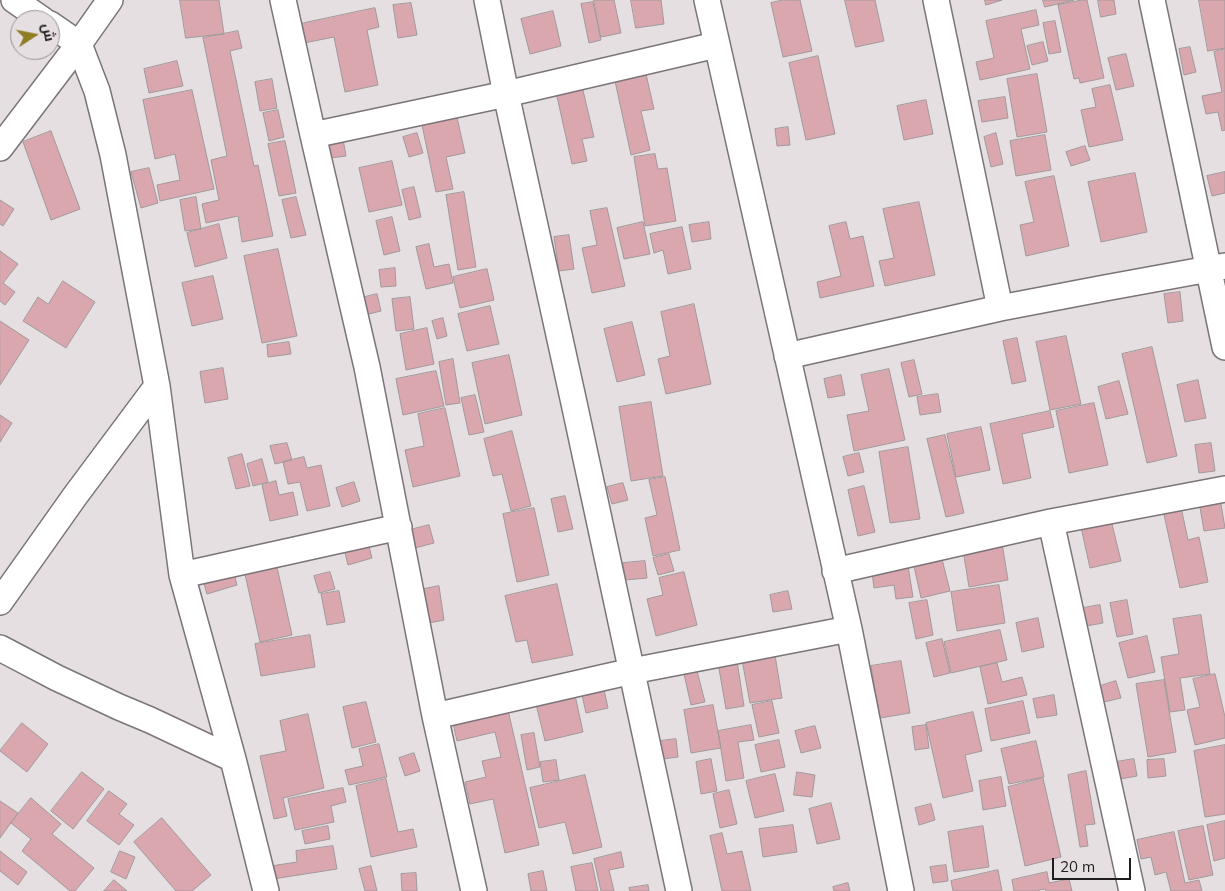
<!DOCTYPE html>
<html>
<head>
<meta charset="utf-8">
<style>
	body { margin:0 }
	#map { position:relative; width:1225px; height:891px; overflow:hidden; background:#e6dfe2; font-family:Mulish,Cairo,sans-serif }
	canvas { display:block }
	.north { position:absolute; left:10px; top:10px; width:50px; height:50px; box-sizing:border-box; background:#e6dfe2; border:1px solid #969194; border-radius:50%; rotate:79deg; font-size:14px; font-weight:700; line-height:20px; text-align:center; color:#1f1d1e }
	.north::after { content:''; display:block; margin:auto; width:18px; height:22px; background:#8e7d23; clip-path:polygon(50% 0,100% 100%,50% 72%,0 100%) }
	.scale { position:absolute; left:1052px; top:858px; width:79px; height:22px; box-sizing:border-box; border:2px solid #1f1d1e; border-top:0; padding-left:6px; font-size:15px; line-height:18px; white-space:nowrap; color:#1f1d1e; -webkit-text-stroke:4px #e6dfe2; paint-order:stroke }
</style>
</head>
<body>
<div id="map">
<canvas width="1225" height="891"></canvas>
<div class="north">ش</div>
<div class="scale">20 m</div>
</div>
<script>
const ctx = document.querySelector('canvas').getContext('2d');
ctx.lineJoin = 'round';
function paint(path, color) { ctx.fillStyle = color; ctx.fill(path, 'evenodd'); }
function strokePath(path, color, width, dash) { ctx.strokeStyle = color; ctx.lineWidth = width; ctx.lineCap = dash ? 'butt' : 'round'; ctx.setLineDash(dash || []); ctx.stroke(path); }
const building = new Path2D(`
	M180 0H219L224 34 186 38Z
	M594 0H614L621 33 601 37Z
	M631 0H661L664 24 636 28Z
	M783 0H800L812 51 783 57 771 3Z
	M845 0H875L884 41 856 47Z
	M985 0H1002L986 5Z
	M1043 0H1074L1045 7Z
	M1082 0H1087L1104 78 1080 83 1079 78 1074 79 1058 5Z
	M1098 0H1114L1116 14 1101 17Z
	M1199 0H1225V48L1208 51Z
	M593 2 601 40 589 43 581 4Z
	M411 3 417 35 398 38 393 5Z
	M375 8 379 27 367 30 378 85 345 92 334 37 304 43 300 24Z
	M1036 10 1039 25 1021 29 1030 69 980 80 976 62 994 58 986 21Z
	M553 11 561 46 530 54 521 19Z
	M1055 21 1061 52 1049 54 1043 23Z
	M238 31 242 48 230 51 254 166 258 165 273 236 242 242 238 216 206 223 202 204 219 200 211 160 227 156 203 38Z
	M1043 42 1048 61 1032 65 1027 46Z
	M1190 47 1196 72 1184 75 1179 49Z
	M1225 49V130L1222 131 1218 112 1206 114 1202 96 1222 92 1214 52Z
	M1126 54 1134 86 1116 90 1108 58Z
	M818 56 835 134 806 140 789 63Z
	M177 61 183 86 149 93 144 69Z
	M646 74 654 109 641 111 650 150 631 155 615 81Z
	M1037 74 1047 132 1017 137 1007 79Z
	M272 79 277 108 260 111 255 82Z
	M1110 85 1123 140 1089 147 1081 110 1096 107 1092 89Z
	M582 86 594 137 582 139 587 161 572 164 556 92Z
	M192 90 214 189 160 201 157 185 180 180 175 154 155 159 143 100Z
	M1005 97 1008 118 982 122 978 101Z
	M926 100 933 134 904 140 897 106Z
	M278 110 284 137 269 141 263 113Z
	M456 113 465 153 446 157 453 189 436 192 421 120Z
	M788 127 790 145 777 146 775 129Z
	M51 131 80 209 51 220 23 142Z
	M417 133 423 153 409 157 403 137Z
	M996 133 1003 164 991 167 984 137Z
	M1045 135 1051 170 1016 176 1010 141Z
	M343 139 346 156 331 158 328 141Z
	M285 141 296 193 279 196 268 144Z
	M1085 146 1090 160 1071 166 1066 152Z
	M655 154 658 169 667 168 676 221 645 226 634 157Z
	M392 161 402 205 369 212 359 168Z
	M149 168 158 203 141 208 131 172Z
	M1225 172V193L1212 196 1207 176Z
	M1135 173 1147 232 1101 242 1088 182Z
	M1054 176 1069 246 1026 256 1020 225 1034 222 1025 182Z
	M414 187 421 217 409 220 402 190Z
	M464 192 476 267 458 270 446 195Z
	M196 197 201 229 185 231 180 200Z
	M296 197 306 235 291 238 282 200Z
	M0 200 14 209 3 226 0 224Z
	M919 202 935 275 885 286 879 261 894 258 883 209Z
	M607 208 625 286 592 293 582 248 597 245 590 211Z
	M392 217 400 251 384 255 376 221Z
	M643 222 650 254 624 259 617 228Z
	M709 222 711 239 692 242 689 225Z
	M846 222 850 239 863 236 874 286 820 298 817 282 841 276 829 226Z
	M219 224 227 258 195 267 187 233Z
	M682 227 691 269 668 274 663 250 654 253 650 234Z
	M569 235 574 269 559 271 554 237Z
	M429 244 434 267 449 264 453 283 426 289 416 247Z
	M278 249 297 336 262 343 244 256Z
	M0 251 18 264 3 283 15 292 5 305 0 301Z
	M395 268 396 286 381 287 379 270Z
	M487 269 494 300 460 308 453 277Z
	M213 276 223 319 192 326 182 283Z
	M63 281 95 302 66 348 23 321 38 297 48 304Z
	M1180 292 1183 321 1168 323 1164 294Z
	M377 294 381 311 365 315 361 298Z
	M410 297 414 329 396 331 392 299Z
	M694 304 711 384 666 394 658 359 670 356 661 312Z
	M490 306 499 344 467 351 458 314Z
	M443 318 447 336 437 339 432 321Z
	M0 321 29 340 0 385Z
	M632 322 645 375 617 382 604 329Z
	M427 328 434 364 406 370 400 334Z
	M1066 336 1081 404 1050 410 1036 342Z
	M1017 338 1026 381 1012 384 1003 341Z
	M289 342 291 354 268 357 267 345Z
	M1152 347 1177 456 1147 463 1122 354Z
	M509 355 522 415 485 424 472 363Z
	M453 359 460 403 446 405 439 362Z
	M914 360 922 394 909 397 901 363Z
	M223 368 228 399 205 403 200 372Z
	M889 369 905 440 854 451 847 415 869 411 861 375Z
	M436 371 444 406 403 415 396 379Z
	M841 375 845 395 828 398 824 379Z
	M1198 380 1206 418 1185 422 1177 385Z
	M1119 381 1128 414 1106 419 1098 387Z
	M938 394 941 412 920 415 917 397Z
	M475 395 484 432 469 435 461 398Z
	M651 402 663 476 631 481 619 407Z
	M1094 403 1108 465 1069 473 1056 411Z
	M445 408 460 476 413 487 405 450 424 446 418 414Z
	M1050 411 1054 427 1022 434 1031 478 1003 484 990 424Z
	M0 415 12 423 0 442Z
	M981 427 990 470 956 477 947 434Z
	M512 431 531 506 511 511 502 474 493 476 484 439Z
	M945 435 964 513 946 517 927 439Z
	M287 443 292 460 275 464 270 446Z
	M1211 443 1215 471 1199 473 1195 445Z
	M908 447 920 519 890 523 879 452Z
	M859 453 864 472 848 476 843 457Z
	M242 454 250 486 236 489 228 458Z
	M304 457 307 468 321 465 330 506 307 511 300 482 288 484 283 462Z
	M262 459 268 482 253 486 247 464Z
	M665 477 680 550 653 556 645 518 657 515 649 480Z
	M276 481 279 495 293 492 298 515 270 521 262 485Z
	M354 482 360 501 342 507 336 488Z
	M623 483 628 500 612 504 607 487Z
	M864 486 875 532 858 536 848 490Z
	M565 496 573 529 558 532 551 499Z
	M1220 498 1225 528 1204 531 1199 502Z
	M1181 507 1188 540 1199 537 1208 582 1180 588 1163 510Z
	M534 508 549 575 517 582 503 514Z
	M1111 520 1121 561 1090 568 1081 527Z
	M429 525 434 543 415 548 410 530Z
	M367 539 372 558 348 565 343 545Z
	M1002 543 1008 580 969 587 963 550Z
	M669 554 674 571 658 575 653 558Z
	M942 559 950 591 921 598 914 566Z
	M645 561 647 578 625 580 623 563Z
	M232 565 237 585 207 594 201 573Z
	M908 566 913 597 896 599 894 585 874 588 872 572Z
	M277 567 292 635 260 642 245 574Z
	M330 572 335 589 319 593 314 576Z
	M684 572 697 625 656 636 647 599 663 595 659 578Z
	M557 584 573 655 532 663 527 640 516 642 505 596Z
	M999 585 1005 623 957 631 951 592Z
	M439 586 444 620 429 623 424 589Z
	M339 591 345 622 327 625 321 594Z
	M788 591 792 609 773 612 770 595Z
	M927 600 933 635 916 639 909 603Z
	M1127 600 1133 634 1117 637 1110 603Z
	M1100 605 1103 623 1086 626 1083 608Z
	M1201 615 1210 674 1180 678 1185 710 1170 712 1161 657 1179 654 1173 619Z
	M1038 618 1044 647 1022 652 1016 623Z
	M1000 630 1007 660 951 673 944 642Z
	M310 635 315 667 261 676 255 644Z
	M1147 636 1155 672 1128 678 1119 643Z
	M942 639 950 673 934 677 926 643Z
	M775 655 782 698 750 703 742 660Z
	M737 661 744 706 726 709 718 663Z
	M901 661 910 713 880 718 871 666Z
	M997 663 1002 682 1022 677 1027 695 988 704 980 667Z
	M697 671 705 702 691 705 684 674Z
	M1215 674 1225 717V738L1195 745 1187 710 1200 707 1193 679Z
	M1164 680 1176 752 1148 757 1136 684Z
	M1116 681 1121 698 1104 702 1100 686Z
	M604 690 608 708 586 713 582 695Z
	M575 695 583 732 545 741 536 704Z
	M1054 695 1057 715 1037 718 1033 699Z
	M772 701 779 733 759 737 752 705Z
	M1023 701 1030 733 991 741 985 709Z
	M366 702 376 742 352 748 343 707Z
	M713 705 721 748 691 753 684 710Z
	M508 710 539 845 505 853 493 799 470 804 465 782 486 777 482 761 501 757 495 732 457 741 453 723Z
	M973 712 982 751 965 755 973 791 943 798 926 723Z
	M308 714 324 788 283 798 287 816 274 819 260 756 286 751 280 721Z
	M22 723 48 744 27 772 0 751Z
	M751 725 754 740 738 742 744 778 726 781 718 731Z
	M926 725 929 748 915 750 912 727Z
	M815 726 821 748 801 753 795 731Z
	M534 733 540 767 527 770 521 735Z
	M676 739 678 757 663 759 660 741Z
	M779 740 785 767 761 772 755 745Z
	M1036 741 1044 777 1009 784 1001 749Z
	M379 744 387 777 349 785 345 770 363 766 359 749Z
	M1225 745V814L1205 817 1194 751Z
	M414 753 420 771 405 776 399 758Z
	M711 759 717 791 701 794 696 762Z
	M1134 759 1137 776 1120 779 1116 762Z
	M1164 759 1166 776 1148 778 1147 760Z
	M556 760 559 780 543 782 540 762Z
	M1086 771 1095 824 1085 825 1088 846 1080 847 1068 775Z
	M82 772 104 789 73 829 51 811Z
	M797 772 815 775 812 797 794 795Z
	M775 774 784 811 755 818 746 781Z
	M585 775 602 847 573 854 565 822 539 828 530 788Z
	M1001 777 1006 806 983 810 979 781Z
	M1043 778 1061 857 1025 866 1008 787Z
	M386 779 398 832 413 829 417 847 371 857 356 786Z
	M343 788 346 802 331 806 334 822 295 830 288 799Z
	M729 790 737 824 720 828 713 794Z
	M109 791 127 804 119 814 134 825 119 845 87 821Z
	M31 798 61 824 52 834 94 868 75 891H70L22 851 31 839 11 823Z
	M0 801 18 813 0 838Z
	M831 803 840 839 817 844 809 809Z
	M931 804 935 820 919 825 915 808Z
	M162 818 211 875 192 891H176L134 842Z
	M1225 821V858L1214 861 1207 825Z
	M793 825 797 852 763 857 759 829Z
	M328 826 330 839 305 844 302 831Z
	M983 826 989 867 954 872 948 832Z
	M1203 826 1213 875 1189 880 1178 831Z
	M1174 832 1185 883 1199 880 1202 891H1171L1166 872 1155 875 1151 857 1141 859 1137 840Z
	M722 833 727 854 742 851 751 891H722L710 836Z
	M333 846 337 869 273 879 271 866 297 862 296 851Z
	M0 851 27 872 18 885 0 871Z
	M120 851 135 857 126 879 111 872Z
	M621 852 624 867 609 870 614 891H601L594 859Z
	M592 863 598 891H576L571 867Z
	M946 865 948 881 933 883 930 867Z
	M371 866 377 891H365L359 869Z
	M998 870 1002 891H953L951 881Z
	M543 871 547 891H531L528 874Z
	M1047 872 1049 883 1069 879 1072 891H1046L1045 889 1039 890V891H1014L1012 880Z
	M416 873 417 891H402L401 874Z
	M114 880 127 891H104Z
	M848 883 850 891H834L833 887Z
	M648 885 649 891H630L629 888Z`);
paint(building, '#daa7af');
strokePath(building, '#a0999a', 1);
const minor = new Path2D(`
	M14 0 43 20
	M283 0 313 135 367 367 435 716 474 891
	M487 0 506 94 574 403 679 891
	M707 0 849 629 901 891
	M936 0 1000 308
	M1152 0 1225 347
	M50 24 79 44 97 91 113 155 157 386 182 575 233 759 266 891
	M313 135 506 94 716 45
	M0 148 79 44 110 0
	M787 356 1000 308 1105 288 1225 266
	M1051 522 1132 891
	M835 571 1051 522 1225 489
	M182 575 399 527
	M0 602 75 496 157 386
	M0 648 57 678 119 707 150 720 233 759
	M435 716 632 671 849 629`);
strokePath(minor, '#7b7478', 28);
strokePath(minor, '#fff', 25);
</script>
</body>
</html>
